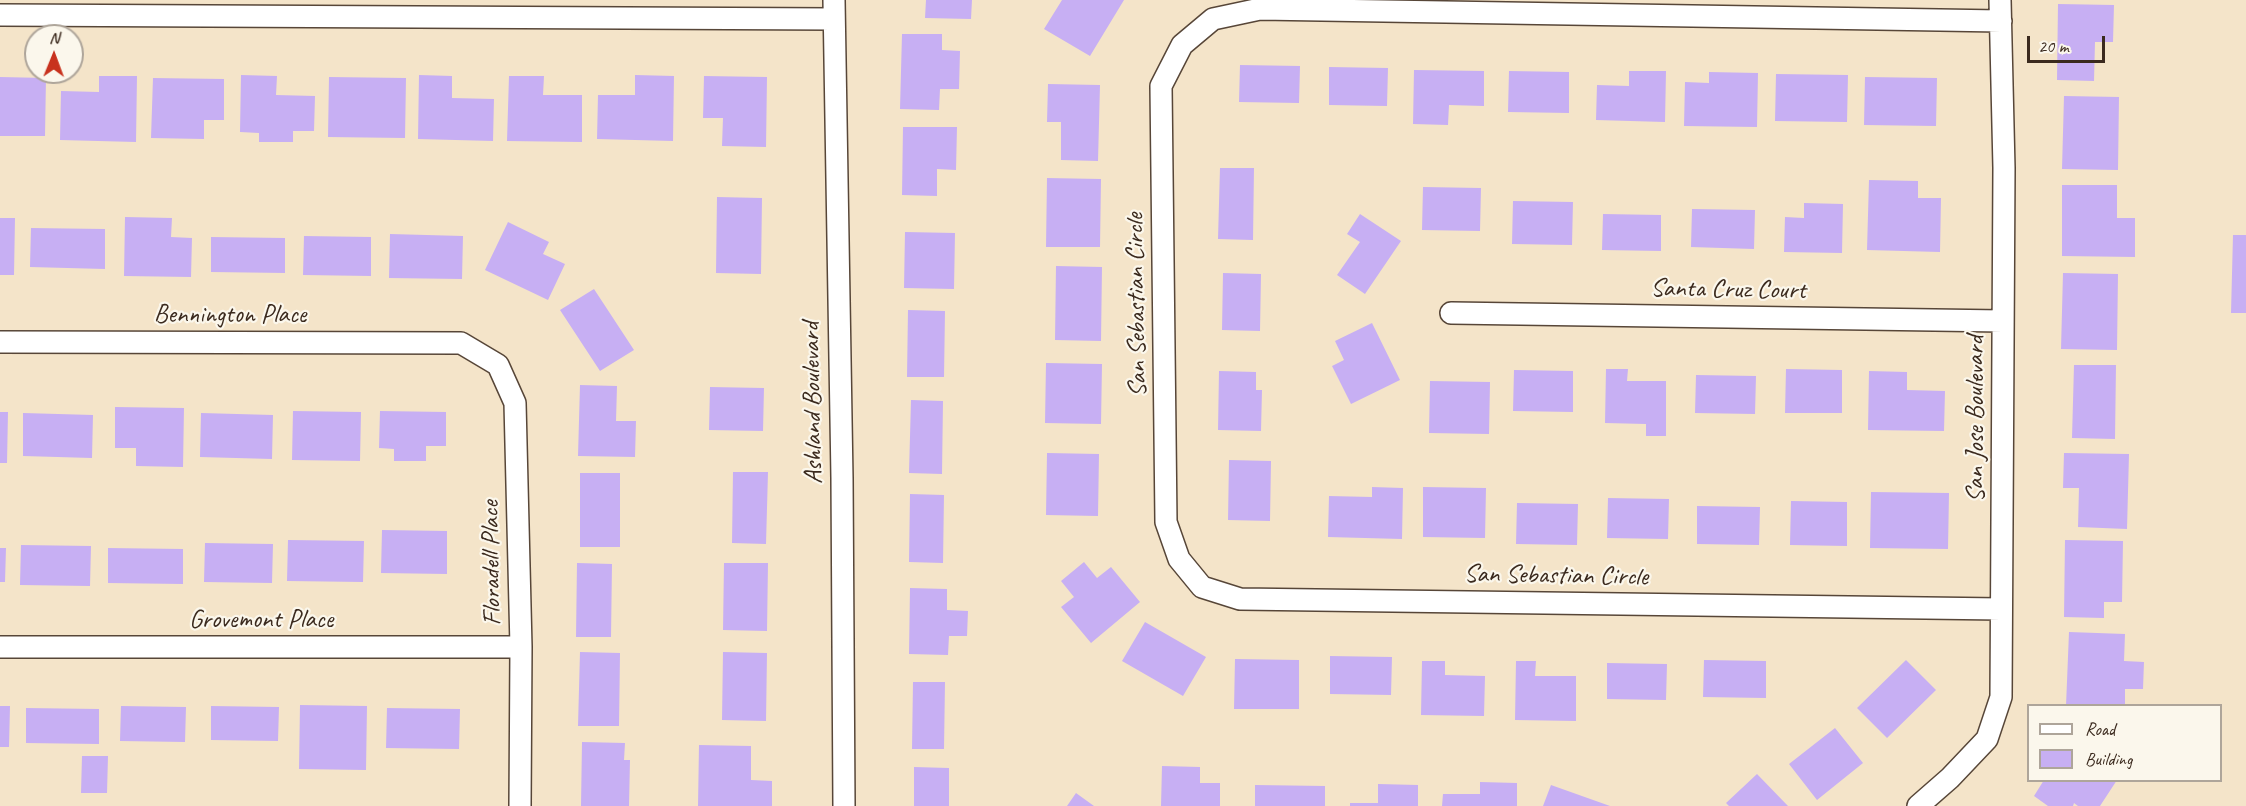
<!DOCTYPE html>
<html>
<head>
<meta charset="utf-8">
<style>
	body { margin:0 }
	#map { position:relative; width:2246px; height:806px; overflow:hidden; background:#f4e4c9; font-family:Caveat,sans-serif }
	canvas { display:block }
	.legend { position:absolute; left:2027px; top:704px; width:195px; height:78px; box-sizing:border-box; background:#fbf7ec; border:2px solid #aea59a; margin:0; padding:8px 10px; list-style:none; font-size:18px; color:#3b2a1e }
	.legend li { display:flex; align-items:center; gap:12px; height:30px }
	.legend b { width:30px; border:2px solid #aea59a }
	.north { position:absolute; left:24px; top:24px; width:60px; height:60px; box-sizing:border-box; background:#fbf7ec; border:2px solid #aea59a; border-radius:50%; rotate:1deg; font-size:16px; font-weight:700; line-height:24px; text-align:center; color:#3b2a1e }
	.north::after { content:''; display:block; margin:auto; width:21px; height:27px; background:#c8321e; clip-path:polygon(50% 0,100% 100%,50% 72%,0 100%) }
	.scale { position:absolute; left:2027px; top:36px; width:78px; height:27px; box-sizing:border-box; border:3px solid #3b2a1e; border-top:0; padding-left:8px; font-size:18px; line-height:21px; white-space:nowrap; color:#3b2a1e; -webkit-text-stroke:4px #fbf7ec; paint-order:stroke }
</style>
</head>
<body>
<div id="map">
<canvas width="2246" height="806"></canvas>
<ul class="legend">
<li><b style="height:8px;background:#fff"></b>Road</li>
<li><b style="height:16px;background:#c7aff3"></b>Building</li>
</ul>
<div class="north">N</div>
<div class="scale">20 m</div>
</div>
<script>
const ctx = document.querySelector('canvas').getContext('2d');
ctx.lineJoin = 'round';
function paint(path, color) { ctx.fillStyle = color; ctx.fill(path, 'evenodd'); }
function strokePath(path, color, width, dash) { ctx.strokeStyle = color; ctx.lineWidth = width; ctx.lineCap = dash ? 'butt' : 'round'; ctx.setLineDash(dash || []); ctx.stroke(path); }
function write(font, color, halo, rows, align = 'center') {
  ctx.font = font + ' Caveat,sans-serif'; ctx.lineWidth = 4.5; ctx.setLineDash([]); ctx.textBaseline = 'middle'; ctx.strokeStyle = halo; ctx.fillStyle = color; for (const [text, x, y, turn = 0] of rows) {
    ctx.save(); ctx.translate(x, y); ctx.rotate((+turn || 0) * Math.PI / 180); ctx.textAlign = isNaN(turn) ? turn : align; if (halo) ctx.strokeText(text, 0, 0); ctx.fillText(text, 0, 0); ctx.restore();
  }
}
paint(new Path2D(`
	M926 0H972L971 19 925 18Z
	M1062 0H1124L1090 56 1044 29Z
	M2058 4 2114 5 2113 42H2095L2094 81 2057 80Z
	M902 34H942V50L960 51 959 89H940L939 110 900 109Z
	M1240 65 1300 66 1299 103 1239 102Z
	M1329 67 1388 68 1387 106 1329 105Z
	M1414 70 1484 71V106L1449 105 1448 125 1413 124Z
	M1509 71 1569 72V113L1508 112Z
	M1629 71H1666L1665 122 1596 120 1597 85 1629 86Z
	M1709 72 1758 73 1757 127 1684 126 1685 82 1709 83Z
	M1776 74 1848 75 1847 122 1775 121Z
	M241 75 277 76 276 95 315 96 314 131H293V142H259V133L240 132Z
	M419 75 452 76V98L494 99 493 141 418 139Z
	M635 75 674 76 673 141 597 139 598 95H635Z
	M99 76H137L136 142 60 140 61 91 99 92Z
	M509 76H544L543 95H582V142L507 141Z
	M704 76 767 77 766 147 722 146 723 118H703Z
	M0 77 46 78 45 136H0Z
	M329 77 406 78 405 138 328 137Z
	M1865 77 1937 78 1936 126 1864 125Z
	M153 78 224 79V120H204V139L151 138Z
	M1048 84 1100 85 1098 161 1061 160V122H1047Z
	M2064 96 2119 97 2118 170 2062 169Z
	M903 127H957L956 170 937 169V196L902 195Z
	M1220 168H1254L1253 240 1218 239Z
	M1047 178 1101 179 1100 247H1046Z
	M1869 180 1918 181V198H1941L1940 252 1867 250Z
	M2062 185H2117V218H2135V257L2062 256Z
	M1423 187 1481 188 1480 231 1422 230Z
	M717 197 762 198 761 274 716 273Z
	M1513 201 1573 202 1572 245 1512 244Z
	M1804 203 1843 204 1842 253 1784 252 1785 217 1804 218Z
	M1692 209 1755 210 1754 249 1691 247Z
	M1360 214 1401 241 1365 294 1337 275 1360 242 1347 234Z
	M1603 214 1661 215V251L1602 250Z
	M125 217 172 218 171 237 192 238 191 277 124 276Z
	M0 218H15L14 275H0Z
	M508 222 549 242 543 254 565 264 548 300 485 270Z
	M31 228 105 229V269L30 267Z
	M905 232 955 233 954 289 904 288Z
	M390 234 463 236 462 279 389 278Z
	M2233 235H2246V313H2231Z
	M304 236 371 237V276L303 275Z
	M211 237 285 238V273L211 272Z
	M1056 266 1102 267 1101 341 1055 340Z
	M1223 273 1261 274 1260 331 1222 330Z
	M2063 273 2118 274 2117 350 2061 349Z
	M594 289 634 350 600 371 560 310Z
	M908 310 945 311 944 377H907Z
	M1372 323 1400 380 1351 404 1332 366 1344 360 1335 341Z
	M1046 363 1102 364 1101 424 1045 423Z
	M2074 365H2116L2115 439 2072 438Z
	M1606 369H1628L1627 381H1666V436H1646V424L1605 423Z
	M1786 369 1842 370V413H1785Z
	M1514 370 1573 371V412L1513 411Z
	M1219 371 1256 372V390H1262L1261 431 1218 430Z
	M1869 371 1907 372V390L1945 391 1944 431 1868 430Z
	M1696 375 1756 376 1755 414 1695 413Z
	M1430 381 1490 382 1489 434 1429 433Z
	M580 385 617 386 616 421H636L635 457 578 456Z
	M710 387 764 388 763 431 709 430Z
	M911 400 943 401 942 474 909 473Z
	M115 407 184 408 183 467 136 466V448H115Z
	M293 411 361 412 360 461 292 460Z
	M380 411 446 412V446H426V461H394V449L379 448Z
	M0 412H8L7 463H0Z
	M23 413 93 415 92 458 23 456Z
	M201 413 273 415 272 459 200 457Z
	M1047 453 1099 454 1098 516 1046 515Z
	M2064 453 2129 454 2127 529 2078 527 2079 488H2063Z
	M1229 460 1271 461 1270 521 1228 520Z
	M733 472H768L766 544 732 543Z
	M580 473H620V547H580Z
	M1372 487 1403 488 1402 539 1328 537 1329 496 1372 497Z
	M1423 487 1486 488 1485 538 1423 537Z
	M1871 492 1949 493 1948 549 1870 548Z
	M910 494 944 495 943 563 909 562Z
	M1608 498 1669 499 1668 539 1607 538Z
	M1791 501 1847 502V546L1790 545Z
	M1517 503 1578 504 1577 545 1516 544Z
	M1697 506 1760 507 1759 545 1697 544Z
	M382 530 447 531V574L381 573Z
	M288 540 364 541 363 582 287 581Z
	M2065 540 2123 541 2122 602H2104V618L2064 617Z
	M205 543 273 544 272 583 204 582Z
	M21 545 91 546 90 586 20 585Z
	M0 548H6L5 582H0Z
	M108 548 183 549V584L108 583Z
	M1084 562 1097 578 1111 567 1140 602 1091 643 1061 607 1074 597 1061 581Z
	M577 563 612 564 611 637H576Z
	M724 563H768L767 631 723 630Z
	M910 588 947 589V610L968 611 967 636H949L948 655 909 654Z
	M1145 622 1206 657 1183 696 1122 661Z
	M2069 632 2125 634 2124 661 2144 662 2143 689H2125V706H2066Z
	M580 652 620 653 619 726H578Z
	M723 652 767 653 766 721 722 720Z
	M1330 656 1392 657 1391 695 1330 694Z
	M1235 659 1299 660V709H1234Z
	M1704 660 1766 661V698L1703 697Z
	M1906 660 1936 690 1887 738 1857 708Z
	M1422 661H1445V675L1485 676 1484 716 1421 715Z
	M1516 661H1536L1535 676H1576V721L1515 720Z
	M1607 663 1667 664 1666 700 1607 699Z
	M913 682H945L944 749H912Z
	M300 705 367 706 366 770 299 769Z
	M0 706H10L9 747H0Z
	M121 706 186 707 185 742 120 741Z
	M211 706 279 707 278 741 211 740Z
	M26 708 99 709V744L26 743Z
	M387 708 460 709 459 749 386 748Z
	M1835 728 1863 763 1817 800 1789 764Z
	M582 742 625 743 624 760H630L629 806H581Z
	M699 745 751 746V780L772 781V806H698Z
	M82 756H108L107 793H81Z
	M1162 766 1200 767V783H1220V806H1161Z
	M914 767 949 768V806H914Z
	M1757 774 1788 806H1729L1726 803Z
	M2044 780H2117L2100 806H2078L2074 803 2073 806H2048L2034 796Z
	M1480 782 1517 783V806H1442L1443 794H1480Z
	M1378 784 1418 785V806H1350V803H1378Z
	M1255 785 1325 786V806H1255Z
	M1551 785 1610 806H1543Z
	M1076 793 1094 806H1067Z`), '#c7aff3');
const street = new Path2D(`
	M834 0 842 478 844 806
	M0 15 834 19
	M2001 21 1260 9 1213 19 1182 45 1161 86 1166 522 1179 559 1202 587 1240 599 2001 609
	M1451 313 2003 321
	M0 342 461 343 498 365 515 403 521 647 520 806
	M0 647H521
	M1918 806 1950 778 1987 739 2001 697 2004 168 2000 0`);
strokePath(street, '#574638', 24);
strokePath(street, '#fff', 21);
write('26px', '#3b2a1e', '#fbf7ec', [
	["Santa Cruz Court",1728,290,1],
	["San Sebastian Circle",1137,305,-91],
	["Bennington Place",230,315],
	["Ashland Boulevard",813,403,-91],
	["San Jose Boulevard",1976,419,-90],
	["Floradell Place",492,563,-91],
	["San Sebastian Circle",1556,576,1],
	["Grovemont Place",261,620]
]);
</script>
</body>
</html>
